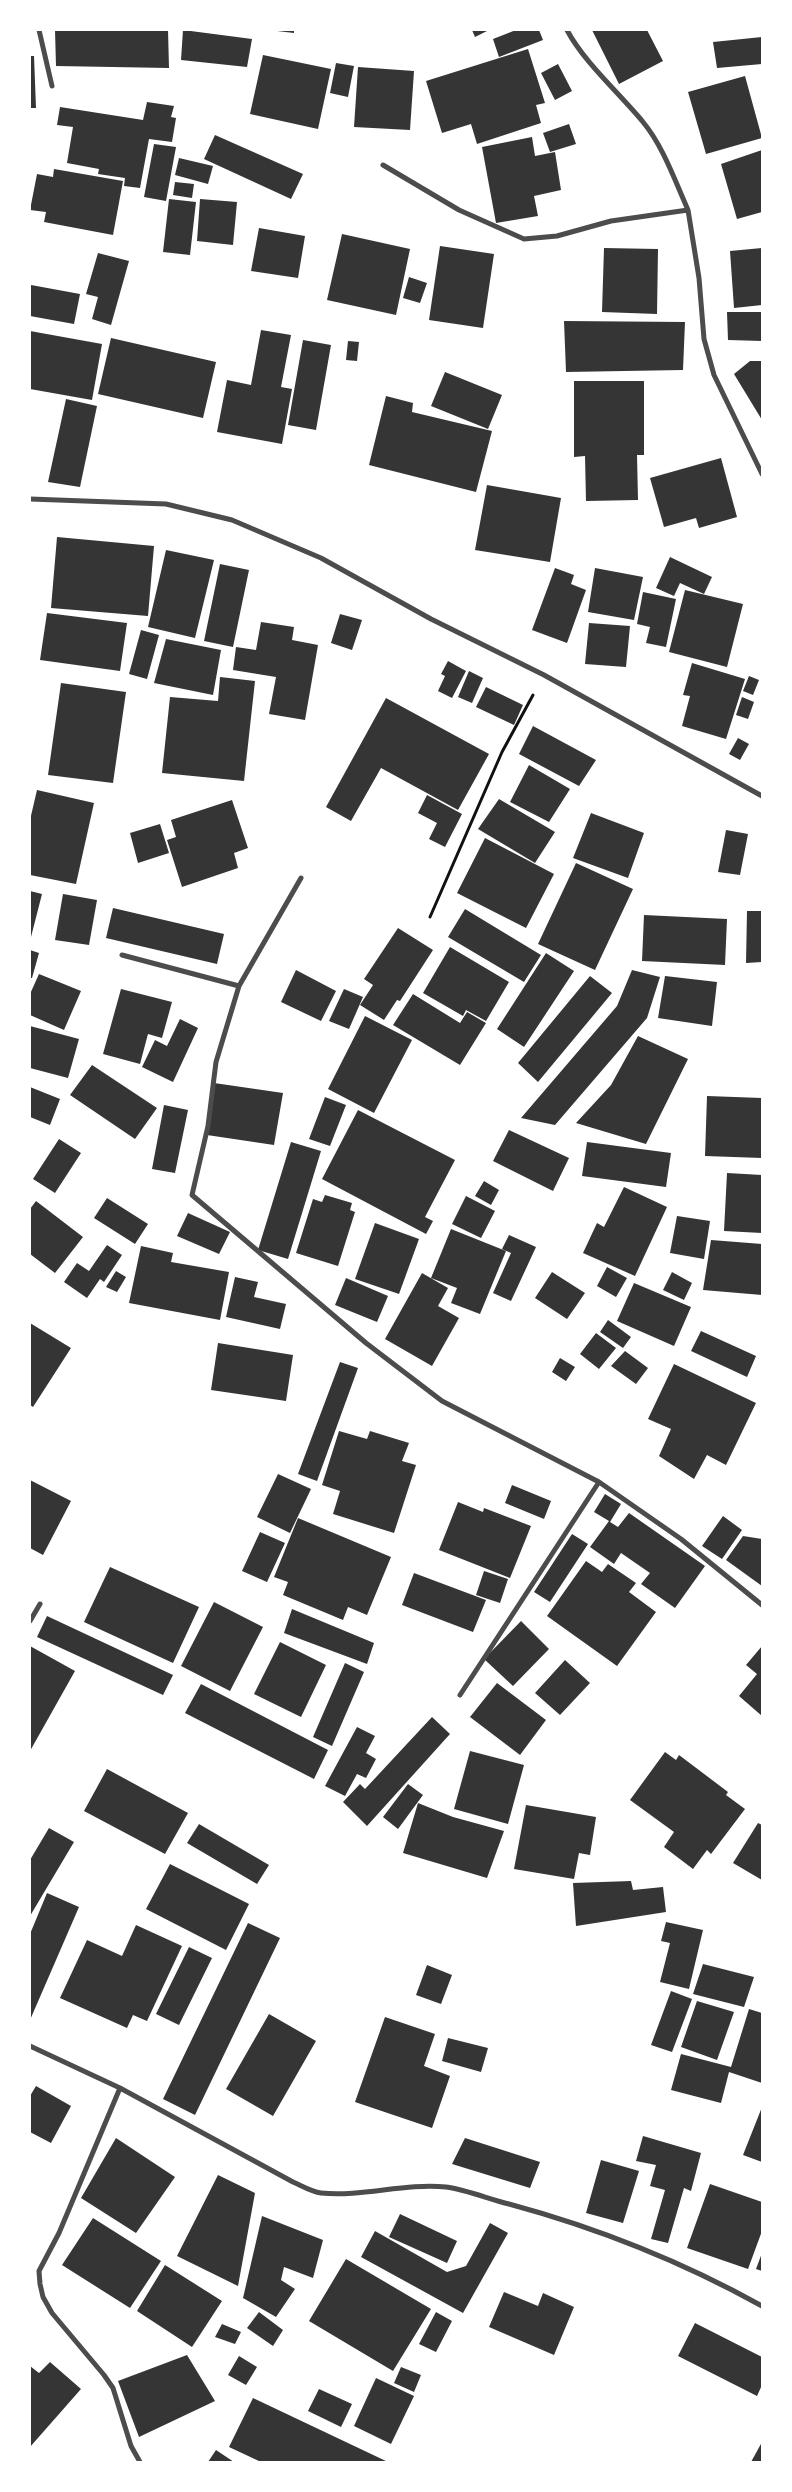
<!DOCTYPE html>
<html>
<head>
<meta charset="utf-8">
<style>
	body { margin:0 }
	#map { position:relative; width:792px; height:2492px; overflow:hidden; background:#fff; font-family:"Crimson Pro",serif }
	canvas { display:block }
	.frame { position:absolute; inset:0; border:31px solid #fff; pointer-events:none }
</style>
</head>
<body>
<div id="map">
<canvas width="792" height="2492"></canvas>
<div class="frame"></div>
</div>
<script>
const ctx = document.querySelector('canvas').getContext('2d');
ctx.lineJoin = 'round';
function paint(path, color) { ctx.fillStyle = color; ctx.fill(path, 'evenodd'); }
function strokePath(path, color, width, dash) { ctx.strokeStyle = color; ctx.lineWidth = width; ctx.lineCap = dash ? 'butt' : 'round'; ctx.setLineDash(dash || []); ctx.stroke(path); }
paint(new Path2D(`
	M55 30H168L169 68 56 66Z
	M183 30 252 39 247 67 181 60Z
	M277 30H294V33L277 31Z
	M472 30H489L475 37Z
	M516 30H539L543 40 499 57 493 39Z
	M592 30H647L663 61 619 84Z
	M762 37V64L717 68 713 42Z
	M528 49 545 103 536 105 541 123 477 144 471 124 442 133 426 81Z
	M263 55 331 69 318 129 250 114Z
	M30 56H34L36 108H30Z
	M336 63 354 66 348 97 330 93Z
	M558 64 572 91 555 100 541 73Z
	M358 67 414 71 410 130 354 127Z
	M745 76 762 138 706 154 688 92Z
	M147 102 174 106 171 117 176 118 172 142 149 139 140 188 124 186 125 178 98 174 99 169 67 163 73 127 57 125 60 107 143 120Z
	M569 124 576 144 550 152 543 133Z
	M215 135 303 174 291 199 204 159Z
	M532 137 535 156 555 152 561 190 534 196 538 216 496 223 482 147Z
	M154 144 176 147 166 201 144 197Z
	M762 150V212L737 219 721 164Z
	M179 158 213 166 208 184 175 175Z
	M54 169 123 181 113 235 44 222 46 212 30 210 37 174 53 177Z
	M175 182 194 184 192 198 173 195Z
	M169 199 196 202 190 255 163 252Z
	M200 199 237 202 233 245 197 241Z
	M259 228 305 236 298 278 251 271Z
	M342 234 410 249 396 315 327 300Z
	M440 246 494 254 483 328 429 320Z
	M604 248 658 249 657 314 602 312Z
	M762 248V305L734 308 730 251Z
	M98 253 129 261 111 325 92 319 98 297 86 294Z
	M409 277 427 283 420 303 403 298Z
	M31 285 80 294 74 324 30 316Z
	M727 312H762V341L728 340Z
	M564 321 685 322 683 370 566 372Z
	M261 330 291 335 281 387 292 389 282 444 217 432 227 380 251 385Z
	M30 331 102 344 92 400 30 389Z
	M111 338 216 362 203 418 98 394Z
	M303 340 331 345 316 430 288 425Z
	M348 341 359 342 357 361 346 360Z
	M750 361H762V420L734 374Z
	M445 372 502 395 488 429 431 406Z
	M574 381H644V455H637L638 500 586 501 585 456 574 457Z
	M386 396 413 403 412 412 492 431 476 492 369 465Z
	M66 399 97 406 80 487 48 482Z
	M721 458 737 517 699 528 696 518 664 527 650 478Z
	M487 485 561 498 550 562 475 550Z
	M57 537 154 546 148 616 51 608Z
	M166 550 214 560 195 638 148 627Z
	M670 557 712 577 704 594 680 583 674 596 656 588Z
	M220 564 249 570 233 647 204 641Z
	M555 568 574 575 571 584 586 590 567 643 532 630Z
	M595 568 643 577 634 620 588 612Z
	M685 590 743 604 727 667 669 652Z
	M643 592 676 599 666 647 646 643 650 627 637 624Z
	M47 613 127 623 120 671 40 660Z
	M340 614 362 620 352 650 331 643Z
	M261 622 294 627 292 640 318 645 305 720 269 714 276 677 233 670 236 647 256 650Z
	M589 623 630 626 626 667 585 664Z
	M141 630 159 635 147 679 129 674Z
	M166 639 221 650 213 695 154 683Z
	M448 661 466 671 452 698 438 691 445 676 441 674Z
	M692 663 745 679 726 739 682 726 690 696 683 695Z
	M469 671 483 678 472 703 458 697Z
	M749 676 759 680 753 695 743 691Z
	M220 677 255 681 244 781 162 773 170 697 218 701Z
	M61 683 126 692 113 783 48 775Z
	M486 687 523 705 514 725 476 707Z
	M742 697 754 702 748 719 736 715Z
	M386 698 489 754 458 810 381 768 351 821 326 807Z
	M533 726 596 760 579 786 519 754Z
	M738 738 749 744 740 760 729 754Z
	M529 765 570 789 549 822 510 802Z
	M37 790 94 803 76 884 30 875V820Z
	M427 795 462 814 445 847 429 839 437 823 418 813Z
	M499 799 555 832 535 863 478 829Z
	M232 800 248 848 234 853 238 868 182 887 167 840 176 837 171 820Z
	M591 813 644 833 628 878 573 858Z
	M160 824 169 853 138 863 130 833Z
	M726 830 748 834 740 875 718 872Z
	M485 838 554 874 526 928 457 893Z
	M576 863 633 889 595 970 538 944Z
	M30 891 42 894 31 937H30Z
	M63 894 97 900 89 945 55 940Z
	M113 908 224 934 217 964 106 938Z
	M465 909 541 955 524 982 448 937Z
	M747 911H762V962L746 963Z
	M644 915 727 919 725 965 642 961Z
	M398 928 433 950 400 1001 397 1000 384 1020 360 1005 373 985 364 979Z
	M450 947 509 982 486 1021 466 1010 463 1016 423 993Z
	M30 950 39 953 32 978H30Z
	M546 953 574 971 524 1047 497 1029Z
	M296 970 336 991 321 1021 281 1002Z
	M632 970 660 977 647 1018 555 1125 521 1118 617 1006Z
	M39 974 81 991 64 1030 30 1015V994Z
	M590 976 612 993 538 1082 518 1063Z
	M665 976 717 982 712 1026 658 1018Z
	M121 989 172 1002 162 1038 148 1034 140 1064 103 1054Z
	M344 989 363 997 349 1029 329 1021Z
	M413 994 460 1023 467 1012 486 1023 460 1065 393 1025Z
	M365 1016 412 1040 374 1113 328 1089Z
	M180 1019 198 1028 173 1082 142 1067 155 1040 167 1046Z
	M30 1026 79 1039 68 1078 30 1068Z
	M638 1036 688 1059 646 1144 576 1123 611 1085Z
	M92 1065 157 1108 135 1139 70 1095Z
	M214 1083 283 1093 274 1145 207 1135Z
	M30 1087 60 1099 50 1125 30 1117Z
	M707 1096 762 1098V1158L705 1156Z
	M325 1097 346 1105 330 1146 309 1139Z
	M164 1105 188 1110 175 1173 152 1169Z
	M358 1110 455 1160 425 1217 433 1221 426 1234 322 1179Z
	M509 1130 569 1158 553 1191 493 1161Z
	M59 1139 81 1153 55 1193 33 1179Z
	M291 1142 321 1151 288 1259 258 1250Z
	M587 1142 671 1153 666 1187 582 1176Z
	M727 1173 762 1175V1233L724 1231Z
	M484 1181 499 1190 491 1205 475 1196Z
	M624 1187 667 1207 635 1276 583 1253 597 1223 604 1227Z
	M325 1195 352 1203 350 1210 355 1212 338 1266 296 1253 313 1199 322 1202Z
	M466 1196 495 1211 481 1238 452 1224Z
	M107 1198 148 1224 135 1244 94 1218Z
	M36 1201 83 1237 55 1273 30 1254V1209Z
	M188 1213 230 1232 219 1254 177 1236Z
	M677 1216 710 1221 704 1259 670 1253Z
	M375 1223 419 1239 399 1294 355 1279Z
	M451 1229 506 1251 480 1314 451 1303 457 1288 431 1278Z
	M509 1235 536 1247 511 1301 493 1293 511 1253 502 1249Z
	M711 1240 762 1244V1295L703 1290Z
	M107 1245 122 1255 104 1282 100 1279 87 1298 64 1282 77 1263 89 1271Z
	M141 1246 173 1253 171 1262 229 1272 220 1320 129 1303Z
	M607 1267 627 1278 616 1297 597 1286Z
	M116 1271 126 1277 117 1292 106 1287Z
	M552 1272 585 1293 567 1319 535 1298Z
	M672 1272 692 1283 684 1300 663 1290Z
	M422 1273 448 1288 438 1306 459 1318 432 1366 385 1339Z
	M235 1277 258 1282 254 1297 286 1304 280 1329 226 1317Z
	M346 1278 388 1296 377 1322 335 1305Z
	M634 1283 691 1307 674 1346 617 1321Z
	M608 1320 631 1337 623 1348 600 1332Z
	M30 1323 71 1348 33 1407 30 1405Z
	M701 1331 756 1356 747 1377 691 1351Z
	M596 1333 616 1348 599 1369 580 1354Z
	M218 1343 293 1355 286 1401 211 1390Z
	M625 1351 648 1368 636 1384 611 1366Z
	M560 1358 575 1367 566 1381 552 1372Z
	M340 1362 358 1368 317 1481 298 1474Z
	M674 1364 756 1403 726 1465 707 1455 694 1479 659 1456 671 1429 648 1419Z
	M339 1431 367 1439 370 1431 409 1443 402 1461 416 1465 394 1533 333 1514 340 1491 322 1485Z
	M278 1474 311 1489 290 1533 257 1517Z
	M30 1480 71 1501 43 1555 30 1548Z
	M512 1485 551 1501 544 1519 505 1503Z
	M605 1494 621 1504 610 1522 618 1527 629 1513 705 1566 675 1608 641 1584 650 1573 621 1553 614 1564 590 1547 609 1521 594 1512Z
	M458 1502 483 1512 484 1508 531 1526 510 1578 439 1550Z
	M723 1516 742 1530 722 1559 702 1546Z
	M298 1518 391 1557 367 1615 348 1607 343 1620 283 1595 288 1582 274 1577Z
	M260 1532 285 1543 267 1582 242 1571Z
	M572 1534 588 1544 550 1602 534 1592Z
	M743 1536 762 1539V1586L726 1560Z
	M586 1561 602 1572 608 1564 636 1583 629 1592 656 1612 617 1666 547 1616Z
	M110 1567 199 1607 173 1663 84 1622Z
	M484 1571 508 1579 500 1603 476 1595Z
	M414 1573 486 1600 473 1632 402 1605Z
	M214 1602 263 1627 230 1691 181 1666Z
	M292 1609 374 1643 367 1664 284 1633Z
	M47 1616 173 1675 163 1695 37 1637Z
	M521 1621 549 1649 513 1686 484 1659Z
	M280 1642 326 1665 301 1717 254 1694Z
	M30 1646 75 1671 30 1751Z
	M762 1646V1716L739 1696 757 1674 746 1665Z
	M565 1660 590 1683 560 1715 535 1693Z
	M345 1663 364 1672 332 1746 313 1737Z
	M497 1683 546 1720 520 1755 470 1717Z
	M201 1684 328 1750 314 1779 185 1713Z
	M432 1717 450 1734 367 1826 343 1802 360 1784 365 1789Z
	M357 1727 375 1736 366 1753 376 1759 366 1778 357 1774 345 1796 325 1786Z
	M470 1751 524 1765 508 1824 454 1809Z
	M665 1752 676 1760 679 1755 728 1792 726 1795 745 1809 711 1854 707 1850 693 1869 664 1847 674 1832 630 1800Z
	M107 1769 188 1813 165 1854 84 1811Z
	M408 1784 423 1795 398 1829 383 1817Z
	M418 1803 453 1817 504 1831 487 1878 403 1853Z
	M526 1805 596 1817 590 1855 579 1853 574 1879 514 1869Z
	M758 1823 762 1825V1880L733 1863Z
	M199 1824 269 1865 257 1884 187 1843Z
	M49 1828 74 1842 30 1916V1860Z
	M170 1864 249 1904 226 1950 146 1909Z
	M631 1881 633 1890 663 1887 666 1912 576 1926 573 1883Z
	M47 1893 79 1907 30 2020V1934Z
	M666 1922 703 1930 689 1989 660 1982 670 1943 661 1941Z
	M248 1923 280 1938 195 2115 163 2099Z
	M136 1925 182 1946 147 2021 133 2015 127 2028 60 1998 87 1940 122 1956Z
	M189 1947 212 1958 179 2025 156 2014Z
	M703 1964 754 1977 744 2007 693 1994Z
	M427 1965 452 1975 441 2004 416 1995Z
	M671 1991 692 1999 672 2052 651 2045Z
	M697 2001 734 2012 717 2060 681 2047Z
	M749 2009 762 2013V2083L729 2072 721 2103 671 2090 681 2054 731 2067Z
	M269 2014 316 2041 273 2116 226 2089Z
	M385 2017 435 2034 424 2066 450 2076 432 2128 355 2102Z
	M448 2038 488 2048 481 2072 442 2061Z
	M36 2086 71 2106 51 2143 30 2132V2096Z
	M762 2107V2162L743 2155Z
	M643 2136 701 2153 691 2191 684 2188 668 2243 651 2239 665 2190 650 2186 656 2165 636 2161Z
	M116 2138 175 2177 136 2233 81 2198Z
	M465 2138 540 2162 530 2188 452 2164Z
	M601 2160 639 2171 623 2223 586 2213Z
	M218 2175 255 2193 238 2286 177 2256Z
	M710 2184 762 2202V2231L748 2269 687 2248Z
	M400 2214 457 2241 447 2263 389 2237Z
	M262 2216 323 2240 313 2278 284 2267 281 2280 295 2289 276 2317 243 2298Z
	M93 2218 161 2261 130 2308 62 2265Z
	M490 2223 508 2233 463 2313 361 2257 375 2231 447 2272 466 2266Z
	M762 2253V2271L756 2269Z
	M346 2259 431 2309 393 2371 309 2321Z
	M165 2265 222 2301 192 2347 137 2311Z
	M504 2292 538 2306 543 2293 574 2307 554 2355 489 2327Z
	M259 2312 283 2330 273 2346 247 2328Z
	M436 2312 452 2321 436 2352 419 2344Z
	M695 2323 762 2357V2385L757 2396 678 2356Z
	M222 2324 241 2332 235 2344 215 2337Z
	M187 2355 215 2401 139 2437 118 2381Z
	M239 2356 257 2367 246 2385 228 2375Z
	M50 2362 81 2389 30 2447V2366L39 2373Z
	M401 2367 421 2375 414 2392 394 2383Z
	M376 2378 414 2396 391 2444 354 2426Z
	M319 2389 352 2404 341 2427 308 2411Z
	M253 2398 388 2462H261L229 2447Z
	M762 2442V2462H751Z
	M216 2450 234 2462H208Z`), '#353535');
strokePath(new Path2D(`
	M430 917 502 752 533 695`), '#111', 3);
strokePath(new Path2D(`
	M39 30 52 86
	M567 30C583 61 620 94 643 122 663 146 675 181 688 210
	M383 165 459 210 524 239 557 236 611 221 688 210 699 278 704 339 714 375 762 474
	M30 499 166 504 232 520 321 558 431 619 544 675 762 796
	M122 955 239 986 216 1062 208 1126 192 1195 366 1343 442 1401 599 1482 681 1539 762 1605
	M239 986 301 878
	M30 1621 40 1604
	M460 1695 599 1482
	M30 2046 120 2088 293 2182C302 2186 312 2192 321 2193 363 2197 404 2183 446 2187 467 2190 489 2199 509 2204 598 2228 681 2261 762 2306
	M120 2088 59 2233 39 2271 40 2284 43 2297 52 2313 104 2375 113 2388 131 2446 140 2462`), '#4c4c4c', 5);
</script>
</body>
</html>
